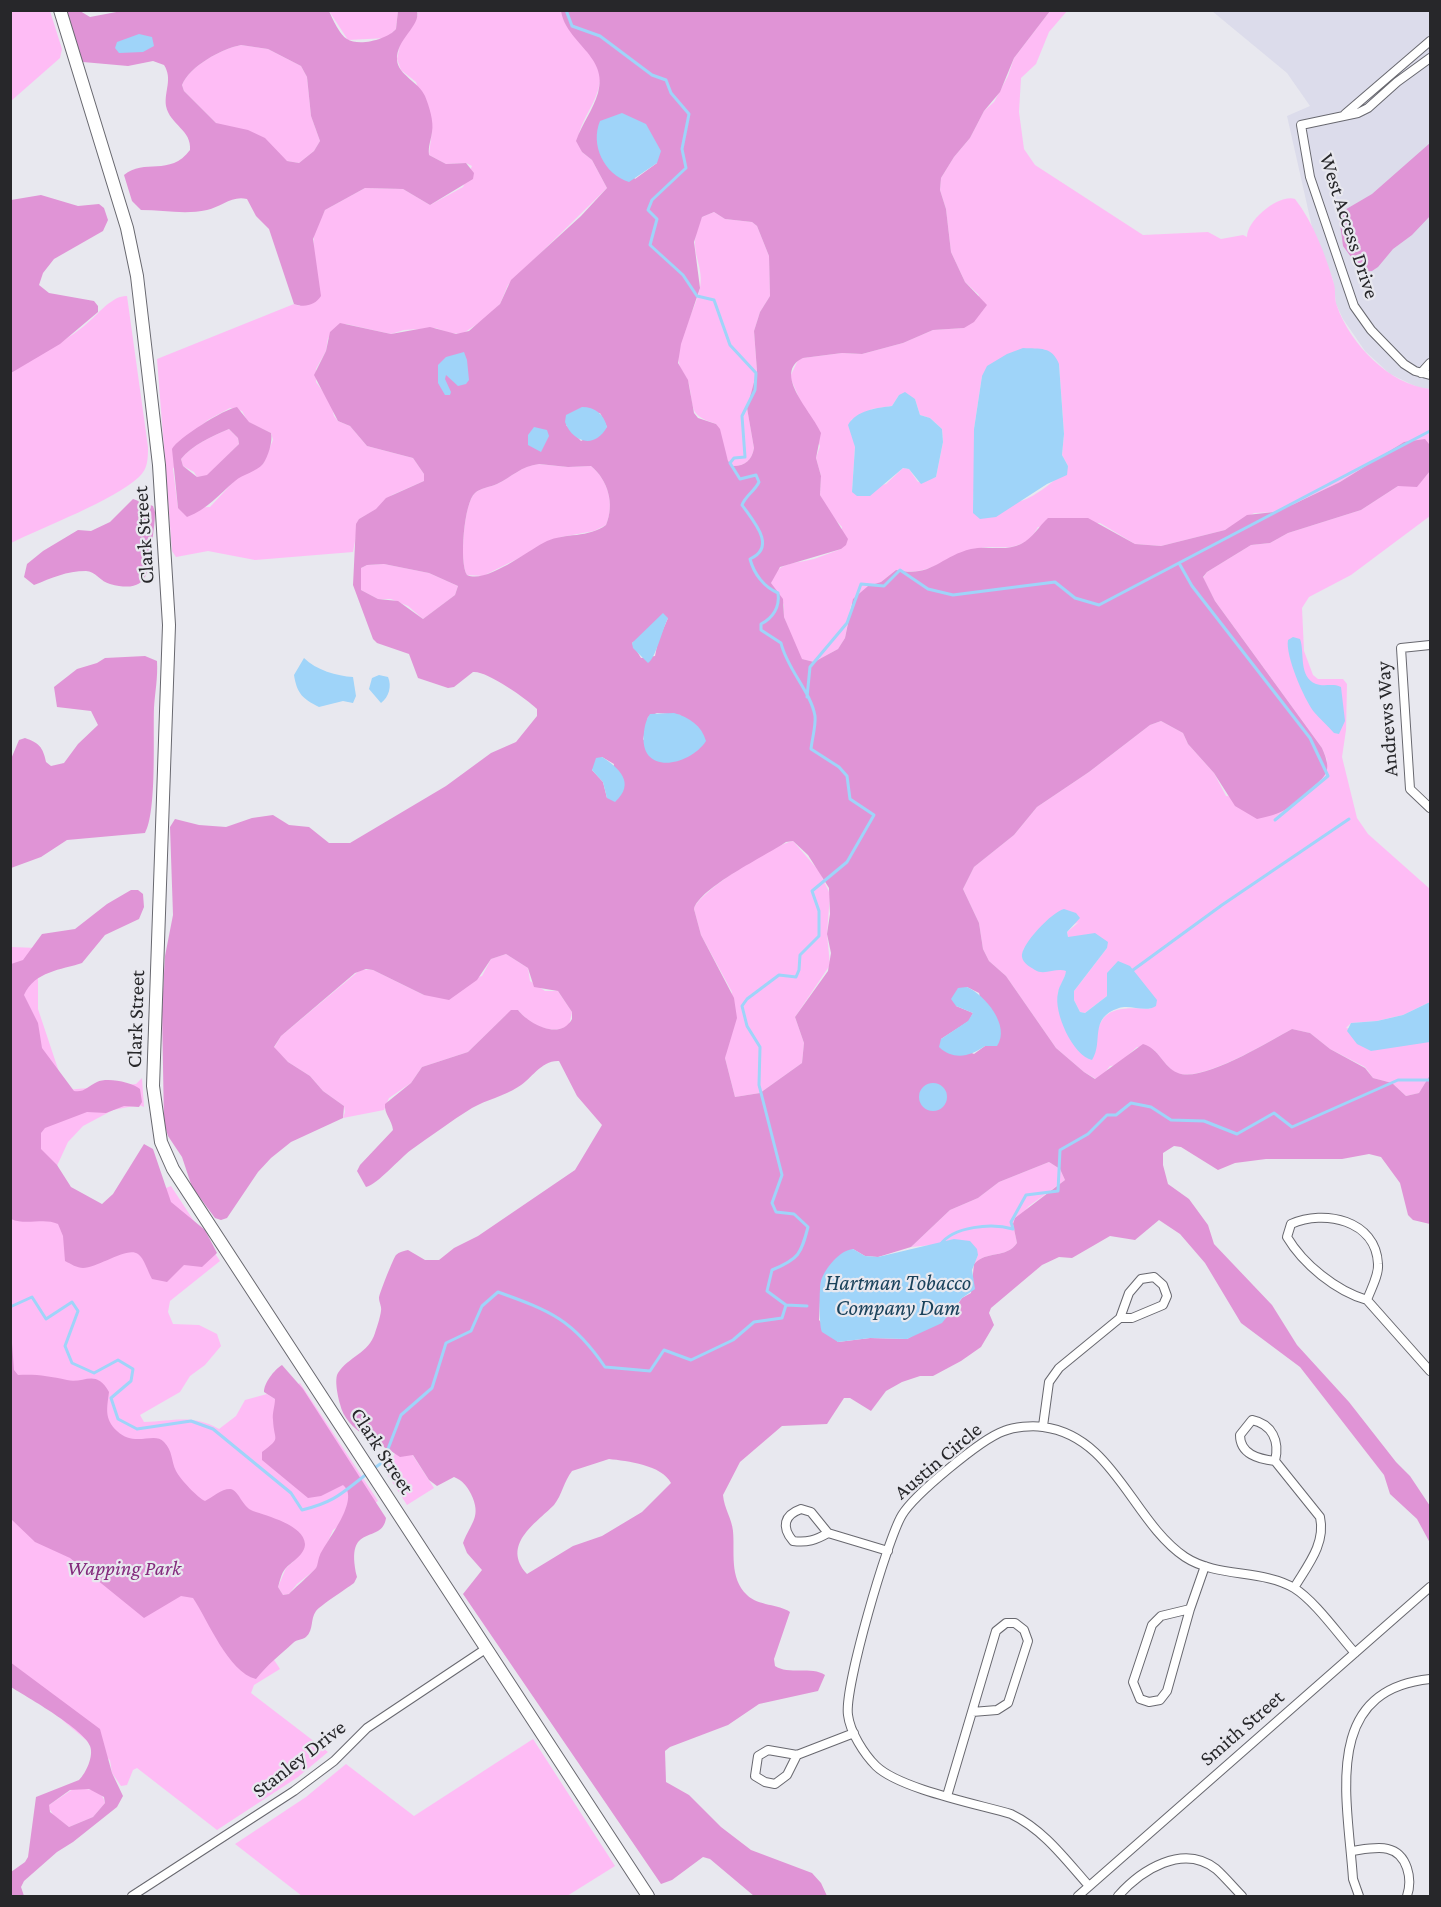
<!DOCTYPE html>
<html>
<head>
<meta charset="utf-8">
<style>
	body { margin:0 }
	#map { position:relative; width:1441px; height:1907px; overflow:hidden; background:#e8e8ef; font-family:"Crimson Pro",serif }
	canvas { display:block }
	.frame { position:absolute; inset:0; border:12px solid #27272a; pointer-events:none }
</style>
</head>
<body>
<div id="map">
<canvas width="1441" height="1907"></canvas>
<div class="frame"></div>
</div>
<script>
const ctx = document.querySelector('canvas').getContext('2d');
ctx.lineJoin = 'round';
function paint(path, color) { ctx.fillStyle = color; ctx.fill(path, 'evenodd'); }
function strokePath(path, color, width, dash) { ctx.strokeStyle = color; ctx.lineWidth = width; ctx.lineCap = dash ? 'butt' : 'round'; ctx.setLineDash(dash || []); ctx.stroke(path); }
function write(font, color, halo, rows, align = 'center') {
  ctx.font = font + ' "Crimson Pro",serif'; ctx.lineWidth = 4.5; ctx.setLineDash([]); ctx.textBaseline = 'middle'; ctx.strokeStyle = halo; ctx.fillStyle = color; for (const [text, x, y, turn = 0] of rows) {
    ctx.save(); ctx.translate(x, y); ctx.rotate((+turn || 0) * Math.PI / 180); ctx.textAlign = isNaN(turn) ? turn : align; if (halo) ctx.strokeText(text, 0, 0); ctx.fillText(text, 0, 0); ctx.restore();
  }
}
paint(new Path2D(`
	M1212 11H1430V389L1419 388 1390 374 1365 351 1343 319 1336 304 1333 280 1312 227 1287 116 1310 106 1287 73Z`), '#dcdceb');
paint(new Path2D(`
	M11 10 50 11 62 49 60 58 11 101Z
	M329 11H398L396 29 387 38 348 40Z
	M417 11H561C565 35 598 52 600 73 602 96 584 114 579 134 577 138 581 147 582 152L592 160 607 188 508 285 500 304 485 319 462 334 449 333 436 328 404 330 391 334 346 324 328 338 326 351 316 369V382L331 403 334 416 338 421 350 426 367 446 413 458 424 474V481L392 495 377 509 359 519 353 552 255 560 208 551 176 557 172 551 157 359 294 304 300 306 313 252 314 233 325 210 365 188 403 189 430 205 463 187 472 166 466 163 446 164 429 155 432 130 416 82 401 70 397 59 401 40 418 15ZM230 408 242 411 248 422 271 433 273 440 263 464 236 479 210 507 178 508 173 469 192 433 208 420Z
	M1050 11H1067L1049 32 1036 64 1021 78 1019 112 1024 149 1035 165 1143 235 1208 232 1221 239 1243 235 1247 237C1247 220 1279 194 1295 199 1313 222 1326 256 1334 284 1336 291 1334 299 1337 306 1350 344 1390 385 1430 389V457L1429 444 1404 442 1340 482 1294 504 1274 512 1254 513 1225 530 1161 546 1135 544 1100 523 1038 527C1033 536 1028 542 1018 545 1005 550 993 545 980 548 946 553 933 578 896 570L881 582 868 586 851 605 845 638 838 649 814 662 801 659 798 654 784 617V605L771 583C776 561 795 564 814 559 823 556 832 552 841 549L842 527 829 513 820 495 821 476 816 458 820 446 790 377 798 360 803 358 842 353 862 354 903 343 933 330 964 328 979 295 965 282 951 252 946 209 940 190 941 178 954 157 970 138 984 111 994 102 1008 76 1014 58ZM1059 364 1064 434 1062 455 1068 466C1059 478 1039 494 1024 500 1014 504 985 500 973 500L976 474 974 429 982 376ZM899 395 915 399 920 415 930 418 942 429 943 442 936 477 918 482 909 469 903 468 886 484 852 492 855 447 851 420 872 409 892 406Z
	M241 45 268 49 301 66 307 77 311 116 320 141 314 151 299 163 287 161 216 123 184 91 182 85C190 66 221 49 241 45Z
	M714 212 725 219 752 222 757 226 769 256 770 296 760 312 754 331 757 371 747 408 754 448C752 460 745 466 733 466L728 461 716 424C689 415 694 410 689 384 687 376 680 371 679 363 674 344 696 309 700 288 705 262 685 250 702 217Z
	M127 296 148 447C148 458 148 469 139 477 113 501 45 526 11 543V373C38 354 69 341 93 318 101 310 115 295 127 296Z
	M229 429 238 438 239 444 207 476 197 477 194 472 183 466 181 459C192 445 212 436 229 429Z
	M538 464 568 467 591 466C608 480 615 504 606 525L594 531 561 537 483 576 467 575C459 563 464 502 475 493 480 488 491 487 497 484 512 477 521 466 538 464Z
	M1430 471V516L1351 575 1309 597 1302 608 1304 651 1313 675 1318 679H1343L1347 684 1346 730 1342 757 1357 818 1368 834 1430 889V1002L1403 1015 1377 1021 1351 1023 1346 1028 1430 1042V1075L1419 1093 1406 1096 1392 1083 1373 1078 1365 1067 1330 1049 1310 1033 1292 1029C1268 1042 1201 1083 1177 1073 1168 1069 1161 1057 1154 1050L1137 1047 1117 1065 1110 1066 1102 1076 1096 1079 1084 1072 1056 1048 1006 976 989 961 983 949 979 923 963 889 974 867 1014 835 1037 807 1089 772 1150 725 1161 721 1183 733 1188 744 1214 773 1226 796 1301 800 1327 773V760L1322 748 1215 601 1203 578 1207 572 1251 545 1270 543 1288 533 1361 510 1398 486H1417ZM1079 922 1067 932 1068 937 1107 948 1074 991V1000L1080 1012 1085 1013 1107 996V973L1151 1009C1114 1006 1095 1009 1096 1051L1058 992 1067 971 1022 958 1024 948Z
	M384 564 429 573 458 586 455 595 423 619 408 606 391 599H378L361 590V568L367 565Z
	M793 841 819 871 830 894 827 934 830 965 795 1017 804 1043 802 1063 760 1093 735 1097 725 1058 732 992 701 935 694 909C698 892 775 844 793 841Z
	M11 947 38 948V1009L65 1090 136 1084 142 1078 144 1107 139 1105 113 1110 83 1126 68 1142 49 1183 63 1229 171 1186 220 1261 170 1301 168 1312 173 1324 199 1325 217 1334 221 1346 205 1365 190 1376 180 1392 140 1415 144 1422C173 1421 193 1414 219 1429L236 1416 245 1400 267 1394 275 1399 300 1383 378 1501 333 1530 316 1569 297 1584 289 1594 283 1595 278 1587 286 1568 296 1559 233 1597 280 1669 254 1685 251 1693 328 1752 298 1777 217 1830 137 1768 133 1770 127 1785 121 1786 112 1773 110 1760 11 1677Z
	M506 954 528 968 530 981 545 991H558L572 1012 569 1025C552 1036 530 1025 518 1010L506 1015 468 1052 422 1067 411 1083 389 1098 384 1110 343 1118 345 1112 344 1106 323 1091 310 1076 288 1062 274 1048 281 1036 360 970H373L424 995 482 976 491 959Z
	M1049 1162 1060 1169 1065 1180 1029 1206 1013 1224 1017 1243C1006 1259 987 1250 974 1264L978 1255 932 1245 911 1247 950 1210 978 1198 999 1182Z
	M398 1441 407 1455 412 1454 434 1488 407 1505 382 1466 394 1456Z
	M533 1739 615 1866 567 1896H302L235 1844 306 1797 346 1764 414 1816Z
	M73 1789C86 1789 102 1787 105 1803L93 1817 69 1827 54 1816 49 1808V1805Z`), '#febcf5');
paint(new Path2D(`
	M127 10 329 11C332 18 340 35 347 39 359 47 388 39 396 29L398 11H417C421 26 396 39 397 60 398 75 419 82 425 96 429 106 434 121 432 132 431 140 428 146 429 155L446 164 466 163 474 173 473 179 430 205 403 189 365 188 325 210 313 239 321 296C315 305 305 308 294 304L269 229 256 216 247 199C232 195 221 207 207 210 185 215 163 210 141 210L132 201 124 175C144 158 170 177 190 150 192 130 170 125 166 106 164 91 173 79 164 65L153 61 128 66 83 62C75 54 71 23 66 11H80L90 17ZM241 45 268 49 301 66 307 77 311 116 320 141 314 151 299 163 287 161 265 138 248 130 216 123 184 91 182 85C190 66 221 49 241 45Z
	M561 11H1050L1014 58 1000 92 984 111 970 138 954 157 941 178 940 190 946 209 951 252 965 282 987 305 974 322 964 328 933 330 903 343 862 354 842 353 803 358C771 373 813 413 821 433L816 458 821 476 820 495 848 539 846 545 841 549 780 567 771 583 783 599 784 617 802 659 814 662 838 649 845 638 853 599 868 586 881 582 896 570C932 578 939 557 971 549 988 545 1005 552 1021 544 1033 538 1039 526 1048 518H1088L1135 544 1161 546 1225 530 1247 515 1274 512 1294 504 1340 482 1404 442 1425 439 1429 444 1430 471 1417 487 1398 486 1361 510 1288 533 1270 543 1251 545 1207 572 1203 577 1215 601 1322 748C1333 773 1326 775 1309 791 1291 808 1282 814 1257 819L1235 806 1214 773 1188 744 1183 733 1161 721 1150 725 1089 772 1037 807 1014 835 974 867 963 889 979 923 983 949 989 961 1006 976 1056 1048 1084 1072 1095 1079 1143 1044C1159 1048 1163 1067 1178 1073 1202 1083 1268 1042 1292 1029L1310 1033 1330 1049 1365 1068 1373 1078 1392 1083 1406 1096 1419 1093 1430 1075V1224L1413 1220 1408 1215 1400 1183 1381 1157 1369 1154 1342 1159H1266L1235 1163 1218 1170 1181 1147 1174 1146 1163 1153V1165L1168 1184 1189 1199 1208 1225 1214 1244 1272 1305 1297 1345 1349 1402 1396 1462 1410 1476 1430 1506V1543L1417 1519 1390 1494 1384 1475 1300 1367 1241 1323 1205 1263 1180 1234 1159 1220 1135 1240 1110 1236 1072 1258 1059 1257 1042 1265 991 1308 989 1313 994 1325 981 1347 961 1361 933 1376H920L902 1382 886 1391 871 1411 850 1398H844L827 1424 782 1426 740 1462 723 1495C724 1508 732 1519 733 1531 735 1552 729 1578 747 1595 758 1606 779 1604 790 1612L774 1659 775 1666C788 1675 812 1666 825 1675L818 1691 759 1704 728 1725 670 1747 665 1751 666 1782 689 1795 721 1827 751 1850 812 1873 821 1883 827 1896H754L710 1859 703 1857 672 1880 661 1884 463 1594 482 1570 467 1553 463 1543C471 1522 482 1517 471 1494 466 1485 463 1481 454 1477L437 1486 429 1480 413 1455 400 1457C381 1443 346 1432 340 1404 338 1397 334 1379 338 1373 348 1357 369 1353 375 1333 377 1327 380 1318 381 1311 382 1307 379 1302 379 1298 379 1294 394 1257 396 1255 399 1252 404 1251 408 1250L425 1260H439L454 1248 478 1236 575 1170 602 1125 577 1096 559 1061C541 1060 532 1079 518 1087 504 1096 486 1100 472 1108 451 1121 431 1136 411 1150 399 1159 378 1184 366 1187L357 1171 360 1165 393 1130C392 1120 384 1114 385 1104L411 1083 422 1067 468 1052 511 1010H518C529 1024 560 1041 572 1019V1012L558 991 534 987 528 968 506 954 491 959 477 980 449 1000 424 995 373 970 366 969 355 973 281 1036 274 1047 288 1062 310 1076 323 1091 344 1106 343 1118 291 1142 271 1158 258 1172 227 1218 221 1220 215 1218 192 1187 182 1157 168 1136 164 1123 162 1010 165 956 173 915 170 827 175 819 199 825 226 827 252 818 273 815 289 825 309 827 329 843H350L446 786 491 753 516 742 537 716V709C527 699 486 670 473 672L454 687 448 688 418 678 409 654 377 643 373 639 353 585 356 524 359 519 376 509 386 498 424 481V474L413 458 367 446 350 426 338 421 314 375 326 351 330 332 340 323 391 334 430 327 456 334 469 331 500 304 511 280 581 216 607 188 592 160 582 152 576 141C582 124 593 110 598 93 609 56 566 43 561 11ZM600 121 657 163 635 179ZM714 212 725 219 752 222 757 226 769 256 770 296 760 312 754 331 757 371 747 408 754 448C752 460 745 466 733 466L728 461 720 429 716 424 698 418 694 413 688 380 678 363 681 344 700 288 694 242 702 217ZM600 413 607 427 581 441 566 425ZM539 464 568 467 591 466C608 480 615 504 606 525 589 538 565 533 547 541 528 550 487 584 467 575 459 563 464 502 475 493 480 488 491 487 497 484 512 477 521 466 539 464ZM384 564 429 573 458 586 455 595 423 619 398 601 378 599 361 590V568L367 565ZM668 618 658 641 655 656 641 658 632 643ZM657 713 681 715 643 740 648 717ZM602 757 614 764 607 798 603 782 592 770ZM793 841 808 855 829 888 830 914 827 934 831 953 828 971 795 1017 804 1043 802 1063 760 1093 735 1097 725 1058 737 1018 734 998 701 935 694 909C699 888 767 855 786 842ZM967 987 979 993 994 1046H985L974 1054 941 1039 969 1021 973 1013 956 1006ZM1049 1162 1060 1169 1065 1180 1015 1218 1013 1224 1017 1243C1006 1259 987 1250 974 1264L971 1293 962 1298 951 1314 907 1339 870 1338 838 1342 819 1320 821 1281 853 1249 865 1256 878 1257 911 1247 950 1210 978 1198 999 1182ZM609 1459C627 1461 662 1465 671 1483L642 1512 602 1536 573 1546 527 1574C501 1545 535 1524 554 1505 562 1495 564 1481 572 1471Z
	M1430 143V216L1412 235 1393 249 1378 267 1372 271 1362 272 1343 246 1339 216 1343 211 1372 194Z
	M41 195 78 206 99 204 104 208 108 220 103 231 54 259 43 273 39 285 49 293 94 301 98 306V312L60 344 11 373V200Z
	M237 407 249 422 271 433C273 441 268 457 263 464 256 472 243 474 235 481 218 495 208 509 187 517L178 508 172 449C178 438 224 409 237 407ZM229 429 238 438 239 444 207 475 197 477 183 466 181 459C192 445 212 436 229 429Z
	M133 499 153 506 155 512C155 523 153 533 152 544 149 574 147 594 110 584 101 582 95 571 86 571 66 571 52 578 34 585L24 577 27 564 43 551 78 530 91 531 110 522Z
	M145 656 157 661C158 678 155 692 154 708 153 735 157 812 145 833L67 840 41 857 11 868V759L19 740 25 738C39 743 43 747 46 762L51 766 64 763 78 744 98 725 91 711 57 707 54 687 77 669 97 663 105 658Z
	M131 890H138L143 894 144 907 139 919 105 935 82 963C61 970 35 971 24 995L38 1023 42 1048 74 1091C84 1093 88 1086 97 1082 107 1077 132 1082 140 1089L142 1102 139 1107 124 1106 106 1113 87 1112 45 1128 41 1133V1149L57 1165 71 1187 102 1204 113 1194 144 1144 153 1149 171 1202 205 1230 217 1253 202 1267 184 1265 167 1282 152 1279C148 1272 144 1258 138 1254 127 1246 98 1268 83 1268 77 1268 71 1264 65 1261L63 1236 58 1224C43 1217 27 1226 11 1219V964L23 960 42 934 75 929 107 904Z
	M11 1330 14 1370 18 1375C36 1374 49 1376 67 1380 84 1384 96 1368 109 1392 107 1408 104 1419 117 1431 135 1448 154 1431 164 1442 173 1451 171 1461 176 1471 180 1479 198 1498 205 1501 213 1497 221 1489 230 1489 239 1490 242 1507 253 1511 267 1516 304 1525 305 1544 305 1555 291 1562 285 1569 281 1574 280 1581 278 1587L283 1595 289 1594C293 1590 315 1570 316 1568 318 1565 318 1559 320 1555 327 1540 361 1499 343 1485L321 1496 308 1498 262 1460V1452C282 1437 274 1442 273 1420 272 1413 275 1406 275 1399L264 1392C264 1383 274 1370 282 1365L303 1389 386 1518C382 1546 344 1520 357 1577L354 1583C346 1589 321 1605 316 1611 310 1619 314 1630 306 1637 302 1640 297 1639 293 1643 280 1655 267 1665 256 1679 228 1672 208 1620 193 1598L181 1596 144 1618 70 1558 35 1542 11 1519Z
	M10 1662 100 1729 112 1773 123 1796 117 1807 73 1842 57 1852 24 1881 21 1887 24 1896H11V1872L25 1862 28 1857 36 1797 79 1780C86 1773 94 1756 90 1746 85 1730 27 1697 11 1687ZM89 1789 104 1797 105 1803 93 1817 69 1827 50 1812 49 1805 70 1790Z`), '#e094d6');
paint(new Path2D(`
	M139 34 152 37 154 46 143 52 119 53 115 48 117 42Z
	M622 113 646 124 661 151 657 163 629 182C604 174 590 145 600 121Z
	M1023 348C1040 349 1052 346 1059 364L1064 434 1062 455 1068 466 1067 475 1047 484 996 517 980 519 973 513 974 429 982 376 987 366 1007 354Z
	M464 352 467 360 469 380 466 384 458 386 446 375 445 379 451 392 450 395H445L438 383V365L446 357Z
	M905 392 915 399 920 415 930 418 942 429 943 442 936 477 921 484 909 469 903 468 870 496H857L852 492 855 447 848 425C857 410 876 408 892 406L899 395Z
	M582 407C595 407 604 414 607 427 595 449 573 443 565 422L566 415Z
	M534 427 547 430 549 436 541 452 528 445V435Z
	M663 613 668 618C663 628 655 660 648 663L633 648 632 643Z
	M1293 637 1300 639C1305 652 1298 677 1316 684 1324 687 1333 683 1341 687L1345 721 1339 734 1334 733C1328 726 1320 719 1314 712 1304 699 1285 655 1288 640Z
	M304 658C316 670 337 676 353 677L356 696 353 703 343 701 319 707C303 699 297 694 294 675Z
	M379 675 388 677C392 686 389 697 381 703L369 689 372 678Z
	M674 713C689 717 702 726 706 741 689 767 638 776 644 732 645 725 646 720 650 714Z
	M602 757C619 768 636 783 615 802L607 798 603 782 592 770 596 758Z
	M1064 909 1076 913 1080 918 1067 932 1068 937 1095 933 1108 942 1107 948 1074 991V1000L1080 1012 1085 1013 1107 996V973L1118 961 1130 966 1157 1000 1156 1006C1146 1013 1130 1004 1119 1008 1088 1018 1104 1042 1092 1060 1073 1056 1053 1012 1058 993 1059 985 1065 979 1066 971 1057 967 1044 976 1035 970 1030 967 1023 963 1022 957 1020 945 1053 911 1064 909Z
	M967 987C985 995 1011 1026 997 1046H985C971 1056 954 1061 939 1047L941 1039 968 1021 973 1013 956 1006 951 999 958 988Z
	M1430 1002V1042L1371 1051 1357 1044 1347 1031 1351 1023 1377 1021 1403 1015Z
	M919 1097a14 14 0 1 1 28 0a14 14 0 1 1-28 0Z
	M954 1239 970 1241 977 1249 978 1255 972 1270 975 1289 962 1298 942 1323 907 1339 870 1338 838 1342 822 1332C819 1326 819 1289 821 1281 825 1268 840 1250 853 1249L865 1256 878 1257Z`), '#9fd4f9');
strokePath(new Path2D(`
	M1179 563 1192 586 1310 738 1328 776 1275 820
	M807 697 810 667 847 623 861 584 884 586 900 570 928 589 953 595 1055 582 1075 598 1099 605 1430 431
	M1133 970 1222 905 1349 819
	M940 1245C953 1226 992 1223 1013 1229L1011 1222 1026 1195 1058 1191 1060 1150 1088 1134 1107 1115H1116L1131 1103 1151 1107 1171 1120 1204 1121 1237 1134 1274 1113 1292 1127 1398 1080H1430
	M786 1305 807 1306
	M10 1307 32 1297 46 1319 72 1302 78 1311 65 1346 72 1363 94 1373 118 1360 133 1369 131 1381 111 1398 118 1419 137 1429 191 1421 213 1429 291 1493 302 1510C335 1502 342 1493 368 1473
	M373 1469 383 1462 401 1415 432 1388 446 1343 471 1331 482 1306 498 1292C551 1311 573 1320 605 1367L650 1371 664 1350 691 1360 733 1340 754 1322 782 1318 786 1305 767 1291 772 1270C799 1259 801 1254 808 1227L794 1214 776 1212 772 1203 782 1175 759 1085 760 1047 747 1026 742 1006 747 999 779 975 796 977 799 970 800 955 819 936V911L812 891 847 862 874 815 850 799 847 776 839 767 811 749C812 739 816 726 815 716 811 692 787 669 781 643L761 630V624C773 618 780 607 778 593 764 587 754 574 750 559 777 547 754 522 742 505 746 495 754 492 759 482L756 475 740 479 730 463 734 458 745 457 742 416 755 390 756 373 730 345 714 300 697 296 683 275 650 245 657 219 648 210 652 200 686 168 682 149 689 114 671 93 666 80 652 75 600 36 572 26 566 10`), '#9fd4f9', 3);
const minor = new Path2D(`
	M1430 58 1397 82 1368 108 1358 113 1301 125 1310 177 1354 306 1371 330 1404 364 1415 371 1430 375
	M1345 114 1430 41
	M1421 373 1430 363
	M1430 645 1401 648 1410 789 1430 808
	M1367 1300C1336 1291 1303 1264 1287 1237L1291 1224C1324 1209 1376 1220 1378 1264 1379 1275 1371 1289 1367 1300L1430 1371
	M1043 1426 1049 1382 1059 1368 1120 1318H1132L1163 1305 1167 1296 1163 1285 1154 1277 1141 1279 1129 1293 1120 1318
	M1275 1461C1258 1459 1240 1454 1240 1435L1252 1420C1272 1424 1280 1441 1275 1461L1320 1517C1326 1544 1307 1566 1294 1588
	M828 1533C816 1540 807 1543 793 1541 781 1527 784 1515 801 1509L811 1512 828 1533 888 1551
	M1190 1609 1167 1691 1160 1700 1149 1702 1140 1699 1133 1682 1152 1625 1161 1616Z
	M1190 1609 1205 1566
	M797 1755 787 1775 775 1784 765 1782 755 1776 758 1756 768 1750 797 1755 854 1733
	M947 1796 996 1631 1006 1623H1015L1024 1630 1028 1641 1008 1703 997 1710 972 1712
	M1351 1851C1374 1848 1398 1841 1407 1868 1410 1877 1410 1887 1407 1896
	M1089 1886C1065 1859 1044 1830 1011 1814 977 1804 900 1789 876 1766 864 1754 850 1732 848 1715 844 1688 887 1540 902 1515 914 1495 981 1439 1004 1431 1014 1427 1032 1425 1043 1427 1114 1436 1132 1521 1185 1557 1217 1578 1262 1569 1294 1588 1315 1601 1338 1634 1355 1653
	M132 1896 294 1791 334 1761 367 1728 487 1648
	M1078 1896 1430 1587
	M1118 1896C1141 1870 1183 1843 1216 1869 1225 1877 1234 1888 1242 1896
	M1359 1896 1353 1879C1348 1801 1320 1690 1430 1679`);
const secondary = new Path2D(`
	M60 10 127 228 137 276 159 465 169 625 153 1086 161 1142 173 1169 648 1896`);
strokePath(minor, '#68686f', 10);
strokePath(secondary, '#68686f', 14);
strokePath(minor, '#fff', 8);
strokePath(secondary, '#fff', 12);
write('21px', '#27272a', '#e8e8ef', [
	["West Access Drive",1349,226,72],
	["Clark Street",144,535,-94],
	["Andrews Way",1387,719,-94],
	["Clark Street",136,1019,-88],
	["Clark Street",382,1451,57],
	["Austin Circle",938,1461,-40],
	["Smith Street",1242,1728,-41],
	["Stanley Drive",299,1759,-38]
]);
write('italic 21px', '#842b7d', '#e8e8ef', [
	["Wapping Park",124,1569]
]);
write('italic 22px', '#1a425b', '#e8e8ef', [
	["Hartman Tobacco",898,1283],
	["Company Dam",898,1308]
]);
</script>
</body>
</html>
